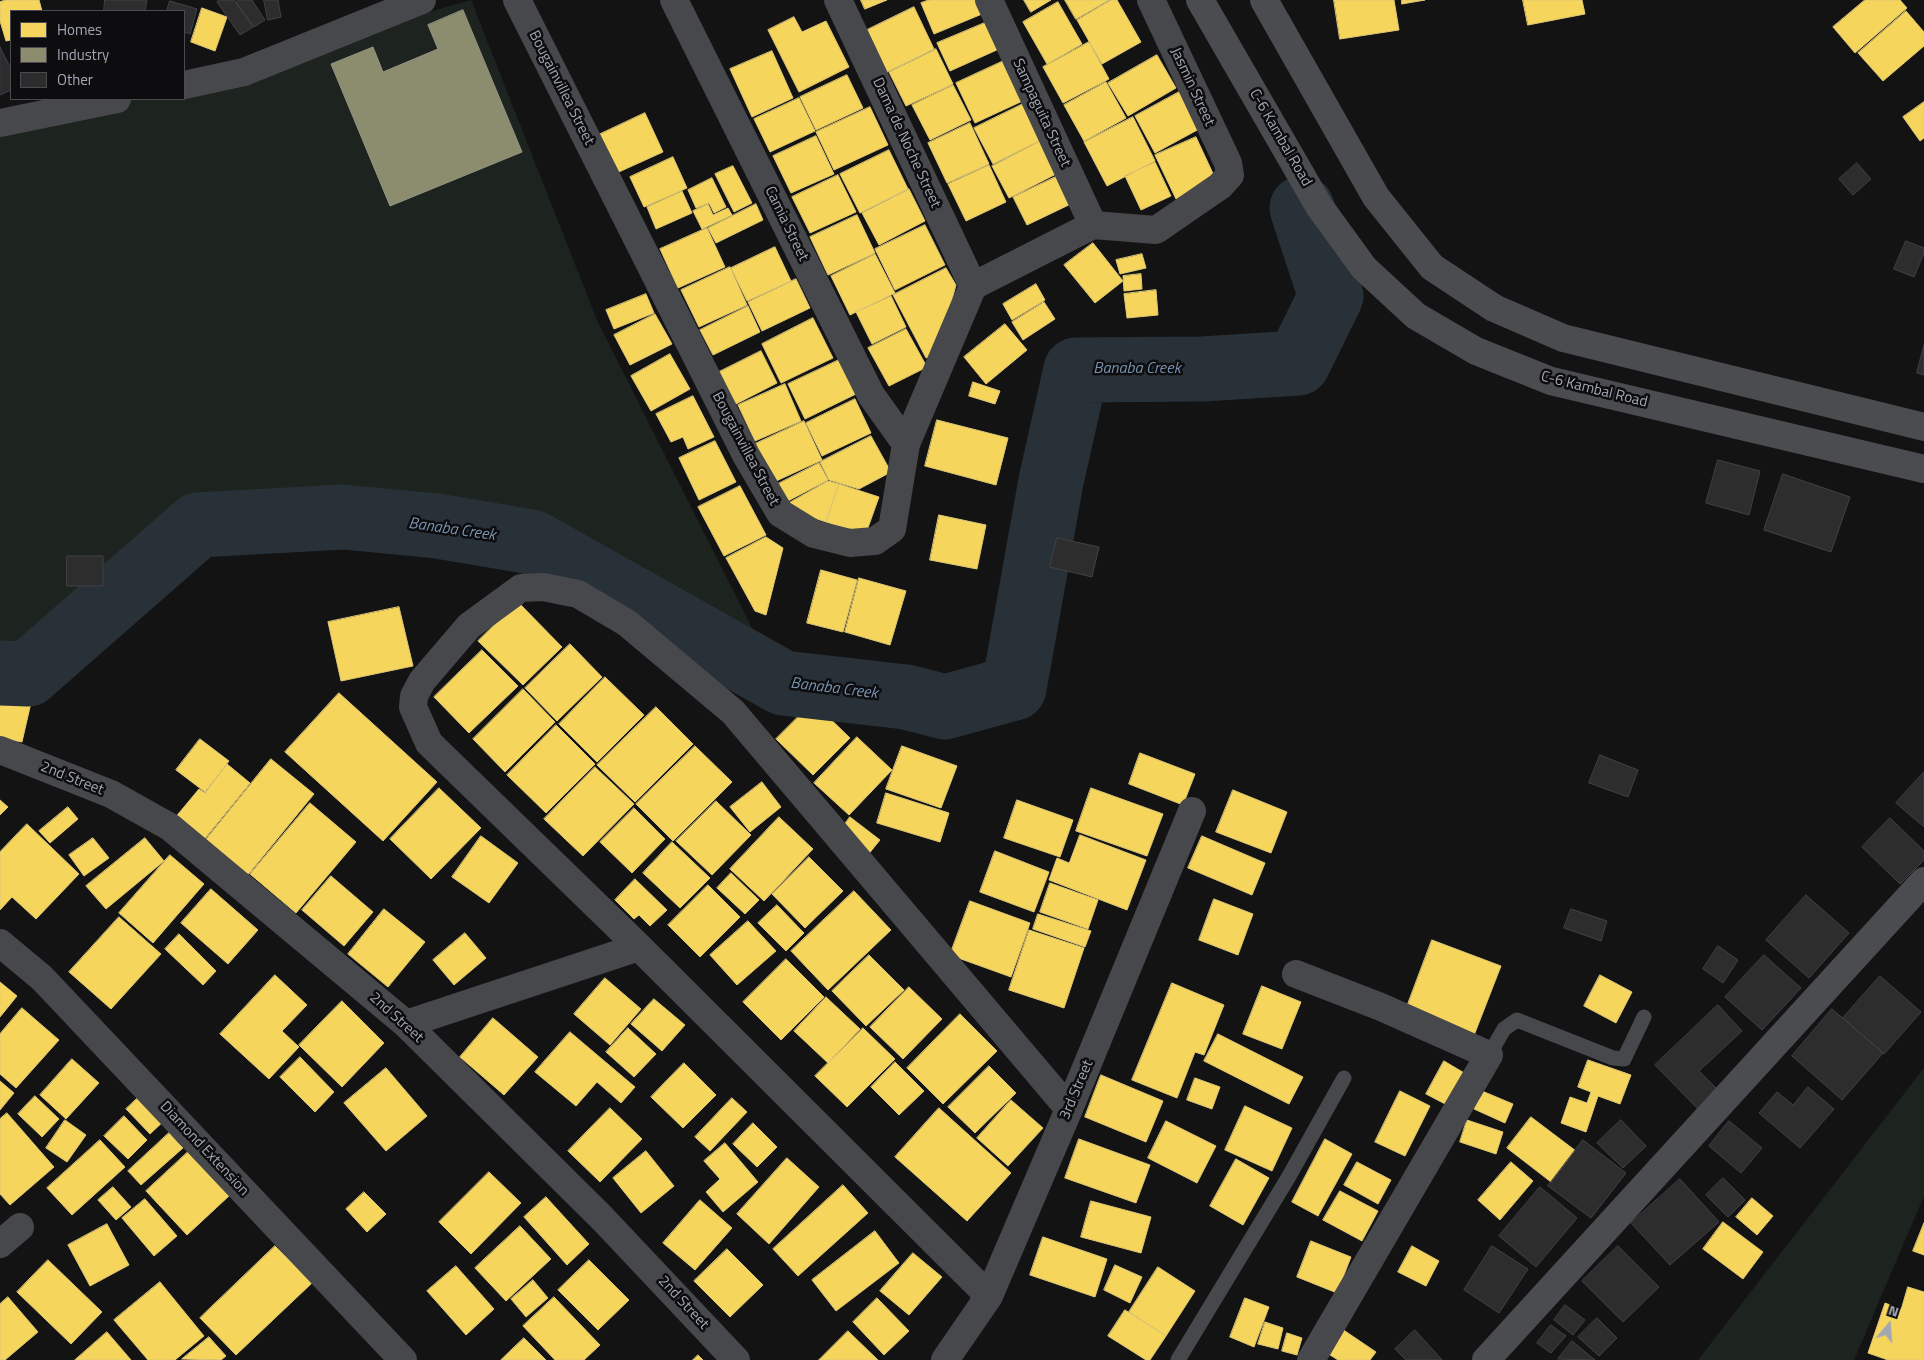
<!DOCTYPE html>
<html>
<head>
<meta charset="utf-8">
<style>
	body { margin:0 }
	#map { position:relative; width:1924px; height:1360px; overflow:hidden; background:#131313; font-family:"Titillium Web",sans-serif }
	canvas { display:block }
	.legend { position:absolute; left:10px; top:10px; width:175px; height:90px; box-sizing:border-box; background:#0d0d0f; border:1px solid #494b51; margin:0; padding:6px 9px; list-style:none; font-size:15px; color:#a3a7b4 }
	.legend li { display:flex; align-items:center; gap:10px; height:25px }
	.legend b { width:25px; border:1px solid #494b51 }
	.north { position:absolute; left:1864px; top:1300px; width:50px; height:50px; -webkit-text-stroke:4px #0d0d0f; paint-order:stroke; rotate:18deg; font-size:14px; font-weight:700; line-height:20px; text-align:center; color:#a3a7b4 }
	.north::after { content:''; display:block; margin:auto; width:18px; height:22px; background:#a3a7b4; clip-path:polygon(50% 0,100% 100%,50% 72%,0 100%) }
</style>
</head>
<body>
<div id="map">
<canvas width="1924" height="1360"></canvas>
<ul class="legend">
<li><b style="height:14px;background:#f6d55c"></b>Homes</li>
<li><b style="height:14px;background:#8c8c6e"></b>Industry</li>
<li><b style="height:14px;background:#2d2d2e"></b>Other</li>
</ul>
<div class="north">N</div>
</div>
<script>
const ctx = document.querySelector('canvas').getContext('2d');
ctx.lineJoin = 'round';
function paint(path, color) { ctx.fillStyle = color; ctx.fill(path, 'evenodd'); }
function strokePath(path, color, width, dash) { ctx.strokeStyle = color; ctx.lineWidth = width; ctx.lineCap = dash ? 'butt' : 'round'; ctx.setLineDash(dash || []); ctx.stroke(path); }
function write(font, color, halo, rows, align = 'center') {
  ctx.font = font + ' "Titillium Web",sans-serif'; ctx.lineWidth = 5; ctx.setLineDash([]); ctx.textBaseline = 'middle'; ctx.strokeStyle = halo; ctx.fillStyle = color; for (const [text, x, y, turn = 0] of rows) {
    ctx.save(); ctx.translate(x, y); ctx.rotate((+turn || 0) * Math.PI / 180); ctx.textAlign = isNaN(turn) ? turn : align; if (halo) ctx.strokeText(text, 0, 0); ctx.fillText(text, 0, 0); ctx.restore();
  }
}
paint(new Path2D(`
	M471 0 597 320 756 636 593 541 468 511 384 505H199L102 584H93L31 654 0 658V133L121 99H184V81Z
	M1924 1068V1196L1854 1360H1698Z`), '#1d231e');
const homes = new Path2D(`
	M6 0H39L42 11H11V40L6 41 0 21V2Z
	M861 0H887L865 9Z
	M929 0H976L982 14 934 34 921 3Z
	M1024 0H1051L1031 12Z
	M1065 0H1109L1076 19Z
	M1111 0H1117L1141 42 1102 64 1077 20Z
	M1334 0H1394L1399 30 1340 39Z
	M1402 0H1425L1402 4Z
	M1523 0H1582L1585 14 1528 25Z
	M1865 0H1900L1907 8 1855 53 1833 27Z
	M1058 2 1082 44 1047 64 1023 22Z
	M914 7 934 49 887 72 867 30Z
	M202 8 227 17 215 51 191 42Z
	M1906 11 1924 32V46L1883 81 1858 53Z
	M794 17 802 32 826 21 849 67 799 92 768 30Z
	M987 22 999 49 950 71 937 43Z
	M1089 42 1109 79 1063 103 1043 67Z
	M936 49 953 84 906 106 889 72Z
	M772 51 793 98 752 117 730 69Z
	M1157 55 1176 88 1128 116 1108 83Z
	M1010 58 1029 98 975 123 956 83Z
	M847 75 863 108 816 130 800 97Z
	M1106 82 1126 118 1084 141 1064 105Z
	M953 85 971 120 930 140 912 105Z
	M1181 91 1201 128 1155 153 1135 116Z
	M799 98 815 131 770 152 754 119Z
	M1027 102 1045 138 993 164 974 128Z
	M1924 102V138L1920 141 1903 117Z
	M870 107 888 145 834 170 816 132Z
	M645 113 663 152 610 176 592 138Z
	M1133 117 1155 161 1107 186 1084 142Z
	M970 123 989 164 947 183 928 143Z
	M816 136 834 174 791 193 773 156Z
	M1196 137 1216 180 1176 199 1155 155Z
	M1044 139 1062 171 1009 198 992 166Z
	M889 150 908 189 860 213 840 174Z
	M673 157 687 188 644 207 630 177Z
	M1155 162 1171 196 1141 210 1125 176Z
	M989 165 1006 202 966 221 948 184Z
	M733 166 752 203 734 212 715 174Z
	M1062 174 1075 202 1027 225 1013 197Z
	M838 175 856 212 810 233 792 197Z
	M712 178 726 207 714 213 709 203 696 208 688 190Z
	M909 189 925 221 879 245 862 213Z
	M682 191 692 213 656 229 647 207Z
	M708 204 713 215 728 208 732 215 702 229 693 211Z
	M756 204 763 220 716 243 708 228Z
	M857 215 875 253 828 275 810 237Z
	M925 225 945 265 895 290 875 249Z
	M707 228 725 267 678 288 660 249Z
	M1093 243 1123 281 1095 303 1064 265Z
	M775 247 791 281 747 301 731 268Z
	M875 254 895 293 850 315 831 276Z
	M1142 254 1146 268 1120 274 1116 260Z
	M730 267 747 305 699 327 681 290Z
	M946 268 956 285 938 352 926 358 893 295Z
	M1141 274 1142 289 1124 291 1123 276Z
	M796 279 810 308 762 331 748 302Z
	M1036 284 1045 300 1012 320 1003 304Z
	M1156 290 1158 315 1127 318 1124 294Z
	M646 294 654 313 614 329 606 310Z
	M891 296 906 327 872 344 856 312Z
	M1044 302 1055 319 1023 340 1012 322Z
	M748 306 760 332 713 355 700 330Z
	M655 314 672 344 630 365 614 335Z
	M813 318 833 358 781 383 762 344Z
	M1005 324 1027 350 986 384 964 357Z
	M906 329 927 367 889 386 868 348Z
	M761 351 777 383 736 404 719 372Z
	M670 354 690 389 651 411 631 376Z
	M839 360 856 394 805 419 788 384Z
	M973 382 1000 391 995 404 969 396Z
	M785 384 801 421 755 441 738 405Z
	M693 396 714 437 688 449 683 437 671 442 656 414Z
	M855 399 871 433 822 456 806 423Z
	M937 420 1008 438 996 485 925 466Z
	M804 421 822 460 774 482 755 444Z
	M871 436 891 472 859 489 829 480 820 462Z
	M715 441 736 482 699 500 679 458Z
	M819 463 828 480 786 502 776 485Z
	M828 481 839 484 826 522 787 509 789 503Z
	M839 484 879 497 865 536 826 522Z
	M740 486 766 535 724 556 698 507Z
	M939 515 986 525 977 569 930 560Z
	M766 537 783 548 766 615 755 611 726 558Z
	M821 570 857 580 843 632 807 623Z
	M859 578 906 591 890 645 845 632Z
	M518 602 562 647 523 685 478 641Z
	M399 607 413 666 341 681 328 622Z
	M570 644 602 677 557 721 525 688Z
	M482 650 518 686 469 733 434 697Z
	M605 677 644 715 597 762 559 724Z
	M0 687 33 694 22 742 0 738Z
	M523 689 555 722 505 772 473 739Z
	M339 693 437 782 383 841 285 752Z
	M813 702 850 738 813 775 776 739Z
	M656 707 693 744 635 802 597 765Z
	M556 725 595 764 546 813 507 775Z
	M857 737 892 770 849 815 814 783Z
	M200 739 229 761 205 792 176 770Z
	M695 746 732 782 673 841 636 804Z
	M902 746 957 766 941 808 886 789Z
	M1140 753 1195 774 1183 805 1129 784Z
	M271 759 314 794 246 877 203 843Z
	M227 764 250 783 202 842 174 819 199 789 205 793Z
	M595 767 634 804 583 856 544 819Z
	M762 782 781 807 750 832 730 807Z
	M439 788 481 828 431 879 390 839Z
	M1091 788 1163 814 1147 856 1076 831Z
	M1233 790 1287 812 1271 853 1216 832Z
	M886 793 949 813 940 842 877 823Z
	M0 800 8 807 0 815Z
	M1017 800 1073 820 1060 857 1004 838Z
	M716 801 751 835 712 875 676 841Z
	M310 803 356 842 296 913 250 874Z
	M68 807 78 819 50 843 39 831Z
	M634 808 665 839 632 873 600 842Z
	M779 817 813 849 764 901 730 869Z
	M850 817 880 840 863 861 840 831Z
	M27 824 79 874 36 919 12 897 0 910V852Z
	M1080 835 1146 860 1127 910 1049 880 1057 858 1069 863Z
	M481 836 518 863 489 903 452 877Z
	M1202 836 1265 863 1252 895 1188 868Z
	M93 838 109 858 84 876 69 855Z
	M145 838 164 861 106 909 86 886Z
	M672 842 710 878 680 908 643 873Z
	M995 851 1049 872 1034 912 980 892Z
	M170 855 204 884 153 943 119 913Z
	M809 857 843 891 805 928 772 894Z
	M731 873 759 900 745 914 717 888Z
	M331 876 373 912 344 946 302 910Z
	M635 879 667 910 650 926 639 915 634 919 615 900Z
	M1050 883 1098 900 1088 929 1040 912Z
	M708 885 740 917 700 957 668 925Z
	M211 889 258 930 228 964 181 923Z
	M854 891 891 930 828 990 791 951Z
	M1214 899 1253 914 1238 955 1199 940Z
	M970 901 1030 923 1011 977 950 955Z
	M777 905 804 933 786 951 758 923Z
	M384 909 425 942 388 987 348 954Z
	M1038 914 1091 931 1085 947 1033 929Z
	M119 917 161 954 111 1009 69 972Z
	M748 921 776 951 737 985 710 955Z
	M1029 930 1084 948 1064 1008 1009 990Z
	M465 933 486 958 454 985 433 960Z
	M179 934 216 971 203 985 165 949Z
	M1432 940 1501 966 1473 1038 1405 1012Z
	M869 955 904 990 866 1026 832 991Z
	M786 959 824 997 781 1040 743 1002Z
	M275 975 307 1005 282 1031 299 1047 269 1079 220 1034Z
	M1600 975 1632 992 1616 1023 1584 1006Z
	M605 978 641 1009 610 1045 574 1014Z
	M0 982 17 996 0 1017Z
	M1172 983 1224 1005 1204 1055 1195 1052 1177 1098 1132 1080Z
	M1262 986 1301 1002 1282 1049 1243 1034Z
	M909 987 942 1019 903 1059 870 1027Z
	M826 997 860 1029 828 1063 794 1031Z
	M654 999 685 1025 662 1051 631 1024Z
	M342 1001 384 1043 342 1087 299 1045Z
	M22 1008 59 1040 16 1088 0 1074V1034Z
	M960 1014 997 1051 943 1104 907 1068Z
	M493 1018 538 1057 504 1095 460 1057Z
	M628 1028 656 1054 634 1077 606 1052Z
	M863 1028 895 1059 847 1107 815 1076Z
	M570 1032 635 1087 621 1103 597 1082 576 1106 535 1072Z
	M1218 1034 1303 1077 1289 1104 1204 1061Z
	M300 1057 334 1092 315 1112 280 1077Z
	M72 1059 99 1083 66 1119 40 1095Z
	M1588 1060 1631 1075 1620 1104 1598 1096 1586 1132 1561 1123 1570 1097 1587 1103 1591 1092 1578 1087Z
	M1444 1061 1466 1074 1449 1106 1426 1094Z
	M895 1062 924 1091 899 1115 871 1087Z
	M684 1063 716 1095 683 1128 651 1097Z
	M989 1066 1016 1093 975 1133 948 1107Z
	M386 1068 427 1116 386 1151 344 1103Z
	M1101 1075 1163 1101 1146 1142 1085 1117Z
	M1195 1078 1220 1087 1212 1109 1187 1100Z
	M0 1081 14 1093 0 1110Z
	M1400 1091 1430 1106 1405 1156 1375 1142Z
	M1482 1091 1513 1104 1505 1123 1474 1109Z
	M142 1094 166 1119 150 1134 126 1109Z
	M35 1096 59 1119 42 1137 18 1114Z
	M732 1098 747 1112 710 1151 695 1137Z
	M1011 1100 1043 1128 1008 1166 977 1138Z
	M1245 1106 1292 1128 1272 1171 1225 1150Z
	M610 1108 642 1139 600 1182 568 1151Z
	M939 1108 1011 1173 967 1221 895 1157Z
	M7 1113 54 1167 10 1205 0 1194V1119Z
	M124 1116 147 1140 128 1159 104 1136Z
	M1531 1117 1576 1151 1551 1182 1507 1148Z
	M65 1120 86 1135 67 1162 46 1148Z
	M1467 1120 1503 1132 1496 1154 1460 1142Z
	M1166 1121 1216 1146 1197 1183 1148 1158Z
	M753 1123 777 1147 757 1167 733 1144Z
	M169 1133 183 1148 141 1185 128 1171Z
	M1079 1139 1150 1165 1136 1203 1065 1178Z
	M1325 1139 1352 1154 1318 1216 1292 1202Z
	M100 1140 125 1167 72 1215 47 1188Z
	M725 1143 758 1182 723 1212 706 1192 720 1179 704 1161Z
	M646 1151 674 1186 641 1213 613 1178Z
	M188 1152 229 1196 187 1235 146 1191Z
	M787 1158 819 1187 769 1244 737 1214Z
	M1236 1159 1269 1178 1243 1225 1210 1206Z
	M1357 1162 1391 1180 1378 1204 1344 1185Z
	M1511 1162 1533 1181 1500 1220 1478 1200Z
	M489 1172 521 1203 471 1254 439 1222Z
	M843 1185 868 1213 798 1276 773 1249Z
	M113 1187 131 1207 116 1220 98 1200Z
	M1340 1191 1378 1211 1362 1241 1323 1220Z
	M364 1192 386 1214 367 1232 346 1209Z
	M546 1197 589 1244 567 1265 524 1217Z
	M1752 1198 1773 1216 1757 1235 1736 1217Z
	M145 1199 177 1236 154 1256 122 1218Z
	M700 1200 732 1228 695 1270 663 1243Z
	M1091 1201 1151 1217 1141 1253 1081 1237Z
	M1723 1222 1763 1252 1743 1279 1703 1249Z
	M1924 1223V1255L1913 1251Z
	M107 1224 129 1265 90 1286 68 1245Z
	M520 1226 551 1259 506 1301 475 1268Z
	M875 1231 899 1263 836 1311 812 1280Z
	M1043 1237 1107 1259 1095 1297 1030 1275Z
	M1311 1241 1351 1257 1337 1293 1297 1277Z
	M275 1246 312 1283 236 1355 200 1318Z
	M1412 1246 1439 1261 1426 1286 1398 1272Z
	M727 1249 763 1285 730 1317 694 1281Z
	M913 1253 942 1277 909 1315 880 1291Z
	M48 1260 102 1312 71 1344 17 1292Z
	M589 1260 629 1300 598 1330 558 1290Z
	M1115 1265 1142 1277 1130 1303 1104 1290Z
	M456 1266 494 1309 466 1335 427 1291Z
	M1158 1267 1195 1291 1166 1336 1129 1312Z
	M533 1280 548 1298 526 1317 511 1299Z
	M160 1282 204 1336 175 1360H148L114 1320Z
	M1908 1287 1924 1292V1360H1888L1868 1353 1885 1303 1901 1309Z
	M8 1297 38 1332 5 1360H0V1304Z
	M554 1297 600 1345 584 1360H555L523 1326Z
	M877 1298 909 1331 884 1355 853 1322Z
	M1245 1298 1269 1307 1254 1347 1230 1337Z
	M1125 1310 1166 1336 1150 1360H1146L1108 1336Z
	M1265 1322 1283 1328 1278 1349 1258 1344Z
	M1342 1329 1376 1352 1370 1360H1338L1327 1353Z
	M848 1331 878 1360H819Z
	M107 1332 131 1360H75Z
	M1287 1333 1302 1338 1297 1355 1282 1351Z
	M209 1337 226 1356 221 1360 182 1359Z
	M524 1338 546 1360H501Z
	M698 1355 703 1360H693Z`);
paint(homes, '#f6d55c');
strokePath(homes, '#ddc776', 1);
const industry = new Path2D(`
	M463 10 522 152 390 206 331 64 373 47 383 72 438 49 428 25Z`);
paint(industry, '#8c8c6e');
strokePath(industry, '#939483', 1);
strokePath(new Path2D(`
	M0 673 28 674 198 525 343 517 437 526 532 542 783 683 906 697 945 707 1014 688 1051 481 1076 370 1202 369 1298 363 1331 296 1302 208`), '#293138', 65);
const building = new Path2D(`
	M105 0H147L145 11H104Z
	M221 0H234L253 27 240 35 217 2Z
	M239 0H252L265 20 254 27 236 2Z
	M264 0H278L281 17 268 20Z
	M170 1 197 9 190 34 184 32V11H167Z
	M0 47 11 69V90L0 95Z
	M1857 163 1871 179 1853 195 1839 179Z
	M1906 241 1924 248V253L1914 277 1894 269Z
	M1924 345V375L1917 373Z
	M1718 460 1760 471 1749 515 1706 503Z
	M1783 474 1850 497 1831 552 1764 530Z
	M1057 538 1099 547 1092 577 1050 567Z
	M67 556H103V586H67Z
	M1600 755 1638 770 1628 797 1589 783Z
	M1924 772V827L1896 803Z
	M1890 818 1924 851V860L1900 884 1862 847Z
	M1806 895 1849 933 1809 978 1766 940Z
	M1571 909 1607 921 1601 941 1564 928Z
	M1718 946 1738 960 1723 983 1703 969Z
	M1764 955 1801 988 1762 1030 1725 997Z
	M1880 976 1921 1012 1884 1054 1843 1018Z
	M1718 1005 1742 1031 1699 1071 1719 1091 1699 1110 1655 1065Z
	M1832 1009 1883 1053 1842 1100 1792 1056Z
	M1808 1087 1834 1109 1800 1148 1759 1113 1777 1092 1793 1105Z
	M1621 1120 1646 1146 1623 1168 1597 1143Z
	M1729 1121 1762 1148 1741 1173 1709 1146Z
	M1583 1140 1626 1173 1591 1218 1548 1186Z
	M1723 1178 1745 1200 1728 1217 1706 1195Z
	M1680 1179 1719 1222 1670 1265 1631 1223Z
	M1540 1187 1577 1218 1536 1267 1499 1236Z
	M1492 1246 1528 1269 1499 1313 1464 1290Z
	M1618 1246 1659 1287 1623 1322 1582 1281Z
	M1565 1305 1585 1320 1573 1335 1554 1320Z
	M1597 1318 1617 1338 1599 1356 1578 1337Z
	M1551 1325 1566 1336 1551 1353 1537 1343Z
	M1415 1330 1442 1360H1406L1395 1349Z
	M1572 1341 1595 1360 1558 1359Z`);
paint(building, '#2d2d2e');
strokePath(building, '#424246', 1);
strokePath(new Path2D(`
	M1489 1055 1504 1029 1517 1020 1613 1058 1624 1059 1644 1017
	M1178 1360 1288 1178 1344 1078`), '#47484c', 15);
strokePath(new Path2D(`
	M517 0 746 455 780 513 814 534 850 543 875 541 892 529 906 444 973 286 1093 225 1156 230 1220 186 1230 175 1228 163 1151 0
	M674 0 871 395 906 444
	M838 0 973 286
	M989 0 1093 225
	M184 85 244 72 422 0
	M0 123 117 99
	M0 750 111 794 170 827 406 1024 602 1218 736 1360
	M0 943 42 978 403 1360
	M1296 974 1381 1007 1489 1055 1311 1360
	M406 1024 639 947
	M0 1244 20 1227
	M989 1296 639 947 429 743 413 707 414 696 422 681 469 626 521 588 543 587 578 594 627 623 733 712 1069 1109
	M945 1360 989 1296 1069 1109 1192 811`), '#47484c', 28);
strokePath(new Path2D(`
	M1200 0 1319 206 1364 268 1416 316 1476 351 1551 381 1924 469
	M1264 0 1376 197 1432 267 1494 308 1563 338 1924 427
	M1486 1360 1924 881`), '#4b4c50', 28);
write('15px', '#a3a7b4', '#0d0d0f', [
	["Jasmin Street",1192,87,65],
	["Bougainvillea Street",561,88,63],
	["Sampaguita Street",1041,113,65],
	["C-6 Kambal Road",1280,138,60],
	["Dama de Noche Street",906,143,65],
	["Camia Street",786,224,64],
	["C-6 Kambal Road",1594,390,14],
	["Bougainvillea Street",745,449,62],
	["2nd Street",72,779,22],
	["2nd Street",396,1018,42],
	["3rd Street",1077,1090,-67],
	["Diamond Extension",204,1149,47],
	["2nd Street",683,1303,47]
]);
write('italic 16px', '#7993b0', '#0d0d0f', [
	["Banaba Creek",1137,369],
	["Banaba Creek",452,530,8],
	["Banaba Creek",834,689,7]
]);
</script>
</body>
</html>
